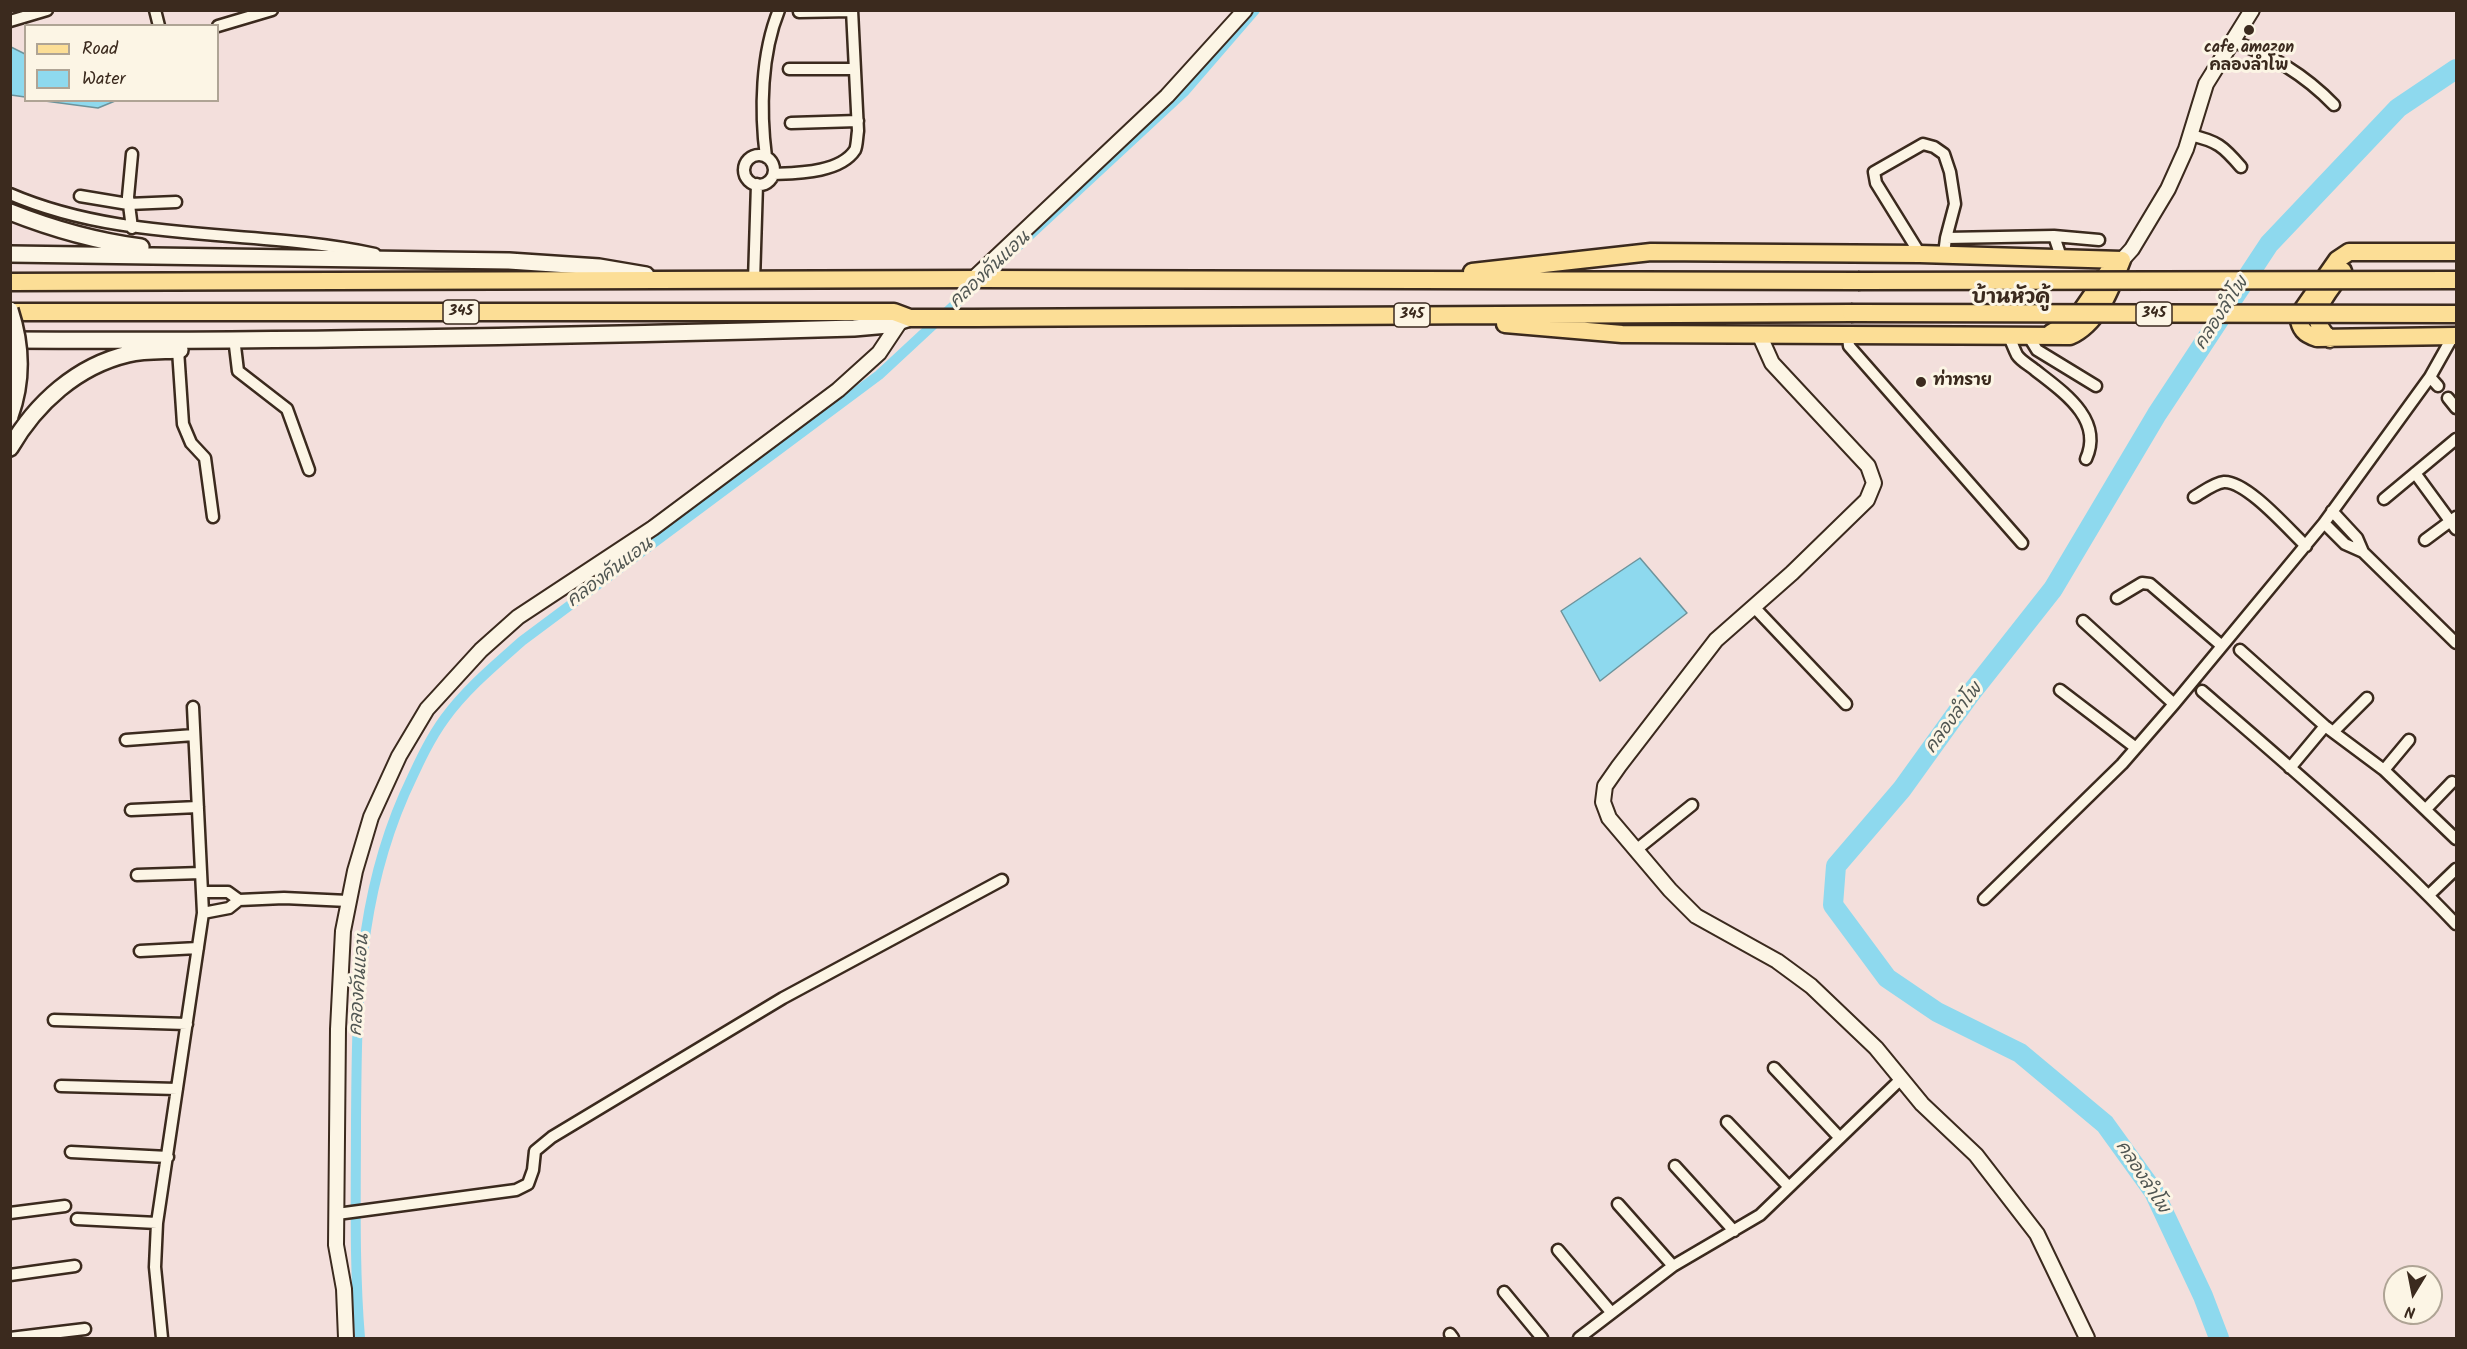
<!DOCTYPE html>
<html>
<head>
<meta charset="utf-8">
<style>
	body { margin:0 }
	#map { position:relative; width:2467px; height:1349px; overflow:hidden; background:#f3dfdc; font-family:Kalam,sans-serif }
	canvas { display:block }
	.frame { position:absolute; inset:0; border:12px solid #3b2a1e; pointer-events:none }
	.legend { position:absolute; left:24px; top:24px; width:195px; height:78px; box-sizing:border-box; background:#fcf5e5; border:2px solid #afa495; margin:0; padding:8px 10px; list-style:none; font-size:18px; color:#3b2a1e }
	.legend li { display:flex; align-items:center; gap:12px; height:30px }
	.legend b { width:30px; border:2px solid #afa495 }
	.north { position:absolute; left:2383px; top:1265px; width:60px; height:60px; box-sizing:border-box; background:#fcf5e5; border:2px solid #afa495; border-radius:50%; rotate:190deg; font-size:16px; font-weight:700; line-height:24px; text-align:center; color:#3b2a1e }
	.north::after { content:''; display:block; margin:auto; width:21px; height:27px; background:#3b2a1e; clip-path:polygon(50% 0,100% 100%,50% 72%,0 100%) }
</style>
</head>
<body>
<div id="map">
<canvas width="2467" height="1349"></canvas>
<div class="frame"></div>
<ul class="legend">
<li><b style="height:8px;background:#fcde96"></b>Road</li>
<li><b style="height:16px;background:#8ed9ee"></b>Water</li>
</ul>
<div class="north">N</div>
</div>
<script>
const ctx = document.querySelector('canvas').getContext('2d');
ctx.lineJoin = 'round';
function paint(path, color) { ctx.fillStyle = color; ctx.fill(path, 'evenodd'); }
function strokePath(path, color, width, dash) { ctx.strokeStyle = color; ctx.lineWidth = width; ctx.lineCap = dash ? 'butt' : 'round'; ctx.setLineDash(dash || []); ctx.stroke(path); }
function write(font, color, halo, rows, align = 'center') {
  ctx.font = font + ' Kalam,"Playpen Sans Thai",sans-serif'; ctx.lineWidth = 6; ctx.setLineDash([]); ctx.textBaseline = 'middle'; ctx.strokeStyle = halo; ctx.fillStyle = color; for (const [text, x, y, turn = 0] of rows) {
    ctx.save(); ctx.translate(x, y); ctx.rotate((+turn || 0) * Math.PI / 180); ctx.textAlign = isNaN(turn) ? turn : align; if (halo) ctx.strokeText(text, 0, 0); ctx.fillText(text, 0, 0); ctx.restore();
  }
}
const water = new Path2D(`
	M11 47 25 54V97L11 95Z
	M45 101H115L98 108Z
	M1640 558 1687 613 1600 681 1561 611Z`);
paint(water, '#8ed9ee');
strokePath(water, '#6d939b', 1.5);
strokePath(new Path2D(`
	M360 1338C354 1266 356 1193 356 1120 357 1005 357 903 404 795 416 769 428 741 445 718 466 689 495 665 522 641L879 375 1185 91 1255 10`), '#8ed9ee', 10);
strokePath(new Path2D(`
	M2219 1338 2203 1296 2154 1192 2105 1124 2020 1053 1937 1012 1887 978 1833 905 1836 866 1902 789 1971 693 2053 589 2157 414 2269 244 2398 108 2456 69`), '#8ed9ee', 20);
const minor = new Path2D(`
	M155 10 159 26
	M799 12 852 11
	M10 21 47 10
	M218 26 272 10
	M2231 41C2271 54 2305 75 2334 105
	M789 69H854
	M791 123 858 121
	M2190 135C2217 141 2223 146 2241 167
	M132 154 128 197 132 228
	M744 170a15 15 0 1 1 30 0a15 15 0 1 1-30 0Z
	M766 157C760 111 761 54 779 10
	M774 174C797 173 840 173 855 150 857 146 857 137 858 131L852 10
	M10 194C126 244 254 228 375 254
	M80 196 128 204 176 202
	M2054 236 2099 240
	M1920 254 1876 183 1874 172 1923 144 1934 147 1944 154 1950 172 1955 204 1946 238
	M1944 254 1946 238 2054 236 2061 257
	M754 281 757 184
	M1848 336 1849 346 2022 543
	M2009 337C2012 343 2014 349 2017 355 2021 361 2029 365 2035 370 2063 392 2104 419 2086 459
	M2029 337 2037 350 2096 386
	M235 346 238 371 287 409 309 470
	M178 350 183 424 191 443 205 458 213 517
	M2430 377 2438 386
	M2448 398 2456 408
	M2415 473 2456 529
	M2194 497C2203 492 2214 483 2224 482 2247 481 2289 530 2306 546
	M2384 499 2456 439
	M2332 511 2357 538 2363 552
	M2324 523 2345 544 2363 552 2456 643
	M2425 540 2456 517
	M2117 598 2142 583 2150 584 2222 646
	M1754 607 1846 704
	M2083 621 2174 704
	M2240 650 2325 726 2384 770 2456 839
	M2060 690 2136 748
	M2202 691C2289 766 2377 841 2456 924
	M2333 732 2367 698
	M126 740 194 735
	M2290 768 2325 726
	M2384 770 2409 740
	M2427 808 2452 782
	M131 810 198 807
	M1636 850 1692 805
	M137 875 201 873
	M202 892H228L239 900
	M2429 895 2456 869
	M1984 899 2122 764 2174 704 2324 523 2430 377 2453 336
	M203 913 229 908 239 900 284 898 348 901
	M140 951 198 948
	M54 1020 187 1024
	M1774 1068 1839 1137
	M61 1086 177 1089
	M1727 1122 1789 1187
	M71 1152 168 1157
	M1675 1166 1734 1231
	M1618 1204 1673 1266
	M10 1213 65 1206
	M337 1214 516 1190 528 1184 533 1170 535 1151 552 1137 783 998 1002 880
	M77 1219 157 1223
	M1558 1250 1611 1312
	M10 1275 75 1266
	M1504 1292 1542 1338
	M1450 1334 1453 1338
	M10 1338 85 1329
	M162 1338 155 1267 157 1223 203 913 193 707
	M1579 1338 1673 1266 1760 1215 1901 1079`);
const tertiary = new Path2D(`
	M2122 260 2132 249 2168 189 2186 149 2206 84 2252 10
	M973 279 1167 96 1245 10
	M1759 334 1772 363 1868 466 1874 483 1867 500 1792 573 1716 640 1619 766 1605 786 1603 802 1609 818 1670 890 1696 916 1777 961 1811 986 1876 1048 1922 1104 1976 1155 2037 1234 2087 1338
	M346 1338 344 1289 336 1245 338 1029 343 931 355 871 371 817 399 756 427 709 481 650 518 617 653 528 838 390 879 353 899 323 901 315`);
const secondary = new Path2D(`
	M10 212C53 229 95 241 141 247
	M10 254 509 261 599 267 646 275
	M10 340C292 342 573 336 854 328L888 325 910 318
	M10 448C36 403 77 366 128 354 144 350 163 351 180 350`);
const primary = new Path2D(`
	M2456 252H2349L2337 260 2298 316C2300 329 2304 334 2317 338L2456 336
	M1472 272 1651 252 1920 254 2122 260
	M10 282 980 279 1858 281
	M10 312H894L910 318H974L1851 313
	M1505 324 1622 334 2070 336C2099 323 2111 288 2122 260
	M2051 333 2077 317 2108 272
	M2330 339C2302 315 2328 295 2343 271`);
strokePath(minor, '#3b2a1e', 15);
strokePath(tertiary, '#3b2a1e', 18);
strokePath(secondary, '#3b2a1e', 20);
strokePath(primary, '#3b2a1e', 21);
strokePath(minor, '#fcf5e5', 10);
strokePath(tertiary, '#fcf5e5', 14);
strokePath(secondary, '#fcf5e5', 15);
strokePath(primary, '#fcde96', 16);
const secondaryBridge = new Path2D(`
	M10 310C22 346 23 380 10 416`);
const primaryBridge = new Path2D(`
	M1858 281 2456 280
	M1851 313 2456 314`);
strokePath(secondaryBridge, '#3b2a1e', 20, []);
strokePath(primaryBridge, '#3b2a1e', 21, []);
strokePath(secondaryBridge, '#fcf5e5', 15);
strokePath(primaryBridge, '#fcde96', 16);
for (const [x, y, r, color] of [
	[2249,30,6,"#3b2a1e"],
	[1921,382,6,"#3b2a1e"]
]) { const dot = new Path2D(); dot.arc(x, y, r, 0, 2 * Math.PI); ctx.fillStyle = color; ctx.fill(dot); strokePath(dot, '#fcf5e5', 2); }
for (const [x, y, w] of [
	[461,312,36],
	[2154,314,36],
	[1412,315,36]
]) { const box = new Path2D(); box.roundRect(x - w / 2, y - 12, w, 24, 4.5); ctx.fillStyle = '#fcf5e5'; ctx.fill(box); strokePath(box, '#3b2a1e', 1.5); }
write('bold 15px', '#3b2a1e', null, [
	["345",461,312],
	["345",2154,314],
	["345",1412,315]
]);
write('bold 16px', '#3b2a1e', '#fcf5e5', [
	["cafe amazon",2249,49],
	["คลองลำโพ",2249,67],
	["ท่าทราย",1933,382,"left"]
]);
write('italic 18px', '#505652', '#fcf5e5', [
	["คลองคันแอน",991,271,-43],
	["คลองลำโพ",2223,314,-57],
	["คลองคันแอน",611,574,-37],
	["คลองลำโพ",1955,719,-53],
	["คลองคันแอน",361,985,-86],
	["คลองลำโพ",2141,1178,57]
]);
write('bold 20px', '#3b2a1e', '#fcf5e5', [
	["บ้านหัวคู้",2011,300]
]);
</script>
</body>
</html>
